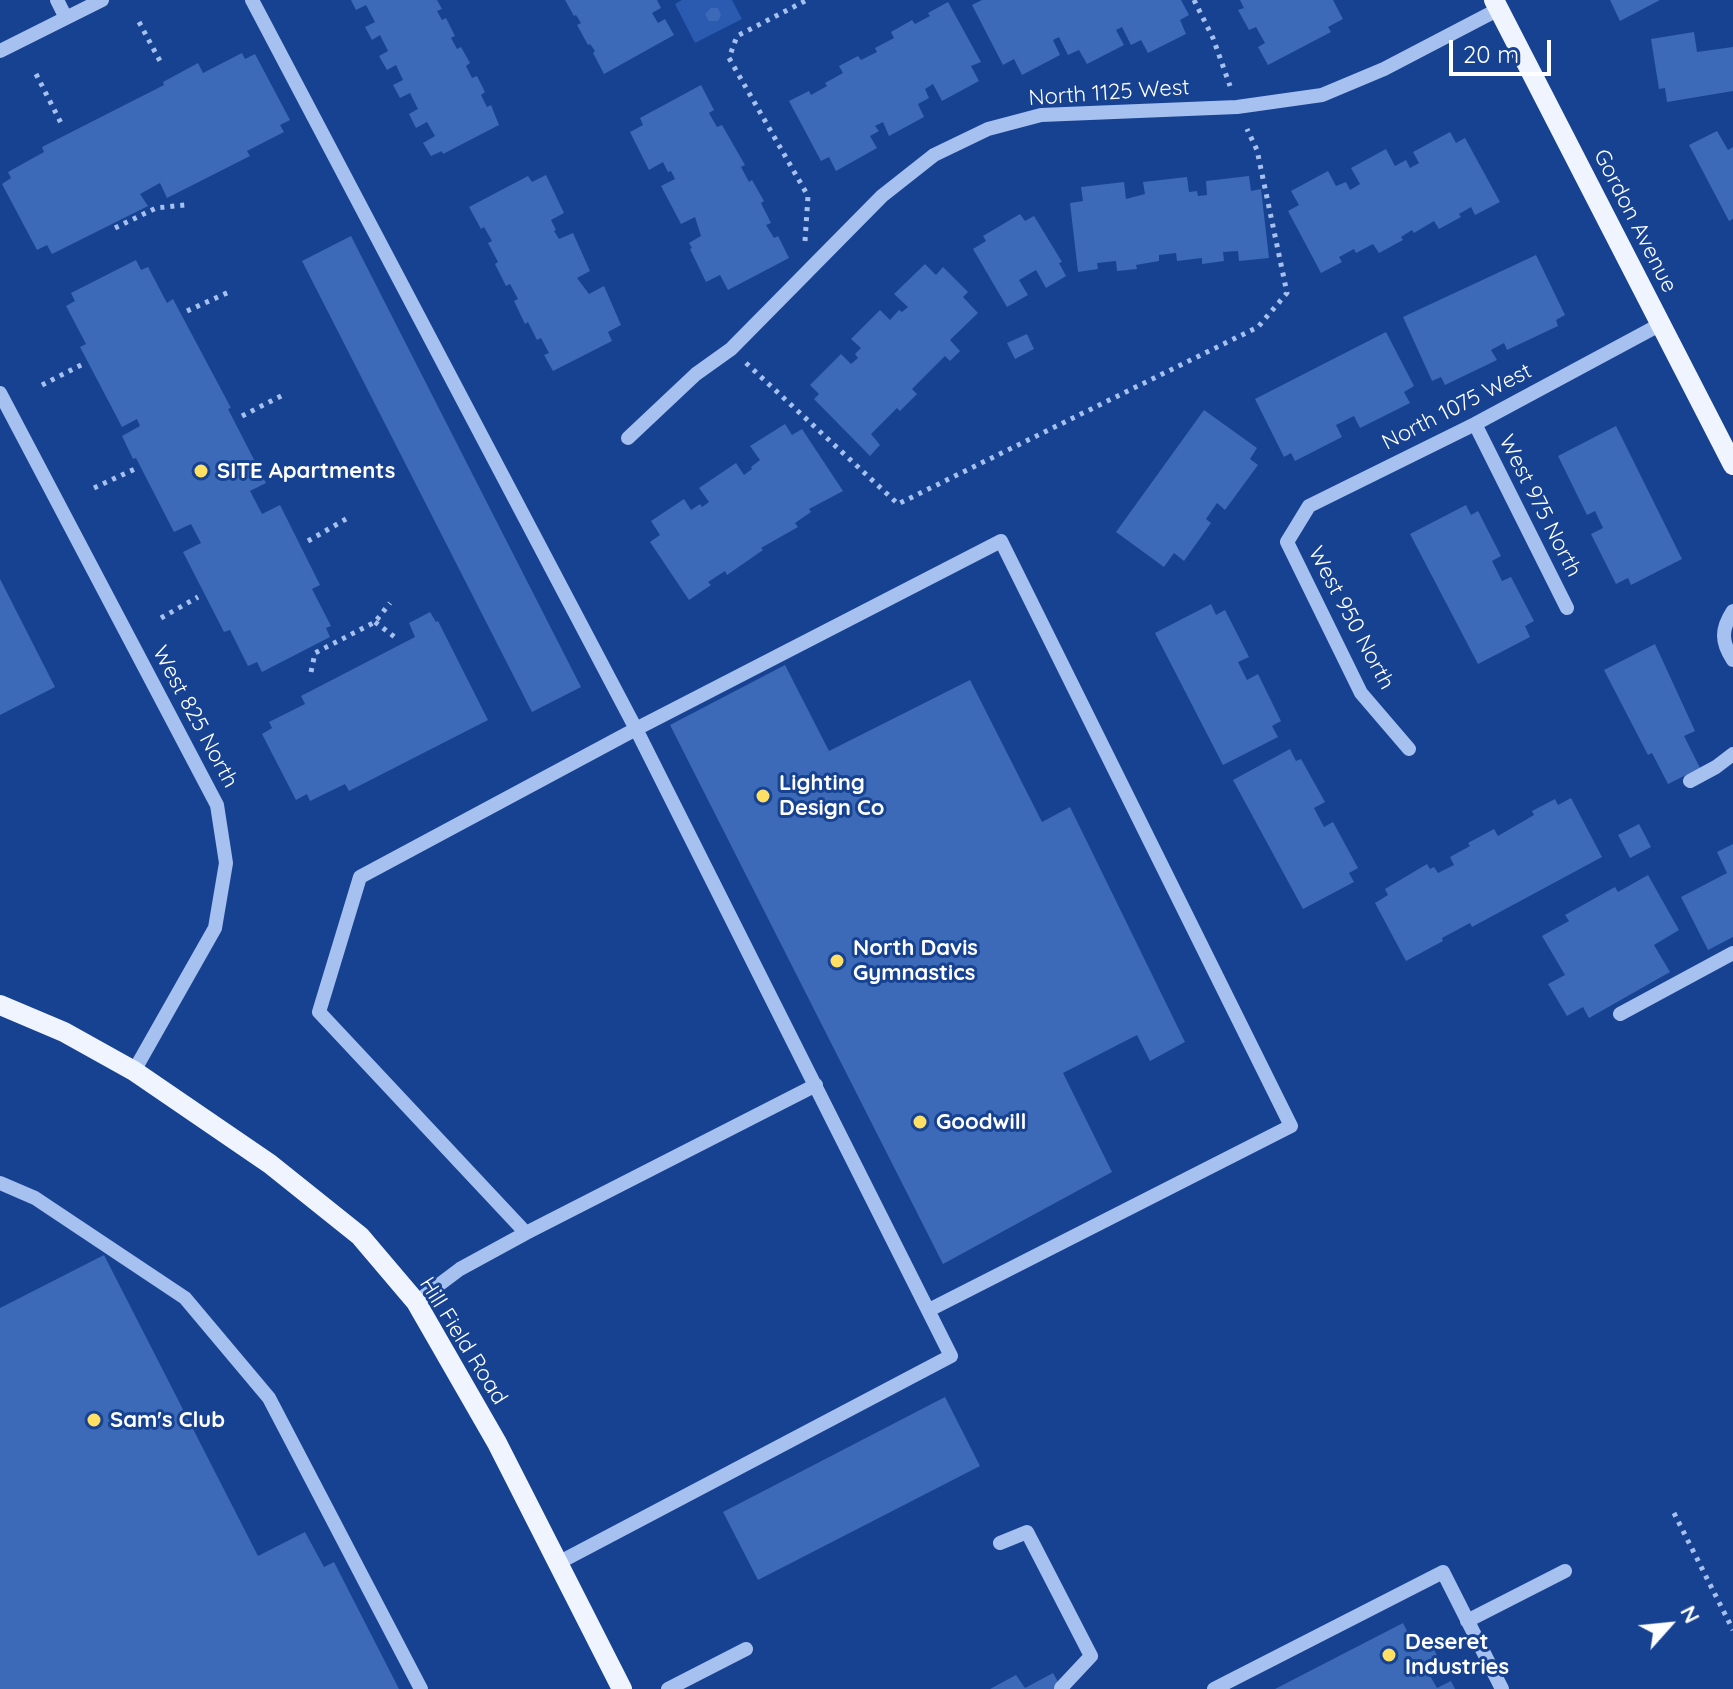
<!DOCTYPE html>
<html>
<head>
<meta charset="utf-8">
<style>
	body { margin:0 }
	#map { position:relative; width:1733px; height:1689px; overflow:hidden; background:#174292; font-family:Quicksand,sans-serif }
	canvas { display:block }
	.north { position:absolute; left:1629px; top:1585px; width:80px; height:80px; -webkit-text-stroke:6px #174292; paint-order:stroke; rotate:63deg; font-size:22px; font-weight:700; line-height:32px; text-align:center; color:#fff }
	.north::after { content:''; display:block; margin:auto; width:28px; height:36px; background:#fff; clip-path:polygon(50% 0,100% 100%,50% 72%,0 100%) }
	.scale { position:absolute; left:1449px; top:40px; width:102px; height:36px; box-sizing:border-box; border:4px solid #fff; border-top:0; padding-left:10px; font-size:24px; line-height:28px; white-space:nowrap; color:#fff; -webkit-text-stroke:6px #174292; paint-order:stroke }
</style>
</head>
<body>
<div id="map">
<canvas width="1733" height="1689"></canvas>
<div class="north">N</div>
<div class="scale">20 m</div>
</div>
<script>
const ctx = document.querySelector('canvas').getContext('2d');
ctx.lineJoin = 'round';
function paint(path, color) { ctx.fillStyle = color; ctx.fill(path, 'evenodd'); }
function strokePath(path, color, width, dash) { ctx.strokeStyle = color; ctx.lineWidth = width; ctx.lineCap = dash ? 'butt' : 'round'; ctx.setLineDash(dash || []); ctx.stroke(path); }
function write(font, color, halo, rows, align = 'center') {
  ctx.font = font + ' Quicksand,sans-serif'; ctx.lineWidth = 6; ctx.setLineDash([]); ctx.textBaseline = 'middle'; ctx.strokeStyle = halo; ctx.fillStyle = color; for (const [text, x, y, turn = 0] of rows) {
    ctx.save(); ctx.translate(x, y); ctx.rotate((+turn || 0) * Math.PI / 180); ctx.textAlign = isNaN(turn) ? turn : align; if (halo) ctx.strokeText(text, 0, 0); ctx.fillText(text, 0, 0); ctx.restore();
  }
}
paint(new Path2D(`
	M682 0H732L742 19 695 43 675 4Z`), '#2a5bb0');
paint(new Path2D(`
	M351 0H437L442 9 437 11 442 20 446 18 455 36 451 38 457 49 461 47 470 63 466 66 472 78 477 76 485 92 481 95 487 107 491 105 499 125 443 154 442 151 431 156 423 143 435 136 427 122 416 128 409 114 418 109 410 93 400 98 393 85 403 80 396 65 387 70 379 56 388 51 380 35 372 40 365 27 375 22 366 5 356 10Z
	M565 0H657L661 8 652 13 658 23 665 19 674 35 604 74 593 53 595 51 590 44 588 45 577 25 581 23 576 15 574 16Z
	M982 0H1181L1189 15 1180 20 1186 34 1148 53 1141 40 1131 45 1122 27 1116 30 1124 45 1087 64 1079 50 1068 55 1059 37 1053 40 1060 55 1022 75 1014 59 1003 65 972 5Z
	M1240 0H1333L1343 19 1328 27 1331 32 1268 65 1258 47 1265 43 1256 27 1249 30 1238 10 1244 8Z
	M1610 0H1660L1620 21Z
	M948 2 981 62 971 66 979 81 942 101 933 84 925 89 929 98 918 104 924 117 889 136 883 122 875 126 879 131 870 136 877 148 836 171 829 157 821 161 789 101 809 91 811 95 827 86 825 83 843 73 839 66 858 56 861 60 877 52 875 48 894 38 891 32 912 20 915 24 930 16 928 13Z
	M711 8H718L721 15 718 21H709L705 14Z
	M1694 32 1697 52 1733 47V91L1667 102 1665 88 1659 89 1651 39Z
	M242 53 245 59 255 54 290 120 280 125 284 132 247 151 250 156 167 198 160 183 140 194 148 206 52 254 47 245 37 250 2 184 11 178 8 172 44 152 42 147 164 85 163 82 198 63 203 73Z
	M701 85 714 110 709 113 717 127 722 125 745 165 741 167 749 182 752 180 764 201 761 203 771 223 766 225 774 238 778 236 789 258 728 290 720 275 706 282 690 249 692 248 689 243 701 236 695 217 681 224 661 186 675 179 671 171 668 172 663 162 649 170 630 132 643 125 640 118Z
	M1717 131 1728 150 1733 147V219L1729 221 1689 145Z
	M1450 132 1456 143 1465 138 1500 202 1475 215 1471 207 1459 214 1461 217 1439 229 1434 221 1414 233 1412 230 1401 237 1403 240 1379 253 1373 244 1356 253 1354 249 1339 257 1342 262 1321 273 1288 211 1299 205 1291 191 1328 171 1336 186 1346 182 1350 190 1360 184 1351 168 1386 149 1395 166 1406 160 1410 168 1419 163 1413 152Z
	M546 175 564 213 551 220 556 230 554 231 559 239 573 233 590 271 577 278 589 294 604 286 621 325 608 332 612 341 553 371 544 355 549 353 541 338 537 340 528 322 525 324 514 301 518 299 510 284 506 286 495 264 498 262 488 243 492 241 484 227 481 229 469 207 528 176 532 182Z
	M1249 176 1251 191 1261 189 1269 258 1239 261 1238 251 1223 252 1224 261 1202 264V258L1177 261 1176 253 1159 255V261L1136 265 1137 269 1117 271 1116 261 1097 263 1098 269 1078 272 1070 203 1083 201 1081 187 1124 182 1126 199 1145 194 1143 182 1187 177 1189 192 1197 191 1198 196 1207 195 1206 181Z
	M1020 214 1025 221 1034 216 1062 262 1059 263 1066 276 1046 288 1036 270 1019 280 1028 295 1007 307 973 249 986 241 983 236Z
	M351 236 581 687 532 712 302 261Z
	M1536 255 1565 315 1556 320 1558 326 1507 350 1504 343 1491 350 1497 360 1445 385 1441 377 1432 381 1403 317Z
	M136 260 141 270 148 267 167 303 173 299 231 408 228 409 266 483 250 491 262 514 280 505 320 585 312 589 331 626 326 628 330 637 262 672 257 662 248 666 230 630 224 632 183 552 201 543 191 524 174 532 136 458 133 459 122 436 140 426 137 419 122 427 80 347 86 344 66 306 75 301 71 293Z
	M925 264 936 275 943 267 968 292 963 297 978 313 950 340 960 351 950 361 945 356 912 389 917 394 900 411 897 408 871 434 880 445 870 456 814 399 819 394 810 385 841 354 851 364 858 358 855 354 861 348 851 339 880 310 890 320 899 310 902 312 908 307 894 294Z
	M1386 332 1414 386 1404 392 1410 403 1360 428 1354 416 1336 425 1342 437 1295 461 1291 453 1284 457 1255 399Z
	M1027 334 1034 349 1015 359 1007 343Z
	M1204 410 1257 448 1250 459 1258 465 1225 510 1217 503 1206 519 1211 523 1184 561 1174 553 1164 567 1116 532Z
	M785 424 792 435 802 429 843 491 809 509 811 512 795 523 798 527 761 548 763 550 727 575 725 571 708 582 711 585 689 600 650 542 660 535 651 521 684 499 691 510 700 504 702 507 709 502 699 488 736 463 744 475 752 469 751 467 760 460 750 446Z
	M1616 426 1682 559 1631 585 1628 578 1616 584 1591 534 1603 528 1595 511 1587 515 1558 456Z
	M1466 505 1471 515 1478 511 1501 556 1492 561 1502 581 1511 577 1534 621 1525 626 1530 637 1478 664 1410 534Z
	M0 579 55 687 0 715Z
	M1211 604 1216 615 1225 610 1249 657 1238 662 1247 680 1258 674 1281 721 1272 726 1278 737 1223 765 1155 633Z
	M430 612 436 622 438 621 488 720 349 791 345 784 310 801 307 794 296 800 262 734 272 728 269 722 305 704 301 696 415 637 409 623Z
	M1655 644 1695 731 1684 736 1700 768 1668 784 1652 753 1648 755 1604 670Z
	M785 665 829 751 970 680 1042 822 1070 807 1185 1042 1150 1061 1137 1035 1063 1073 1112 1172 943 1264 670 725Z
	M1290 749 1296 761 1301 759 1325 802 1314 808 1324 827 1333 822 1358 868 1349 873 1354 882 1303 909 1233 780Z
	M1571 798 1602 857 1472 927 1470 923 1442 938 1443 941 1406 961 1375 903 1388 895 1385 889 1427 864 1430 869 1434 867 1438 873 1454 865 1450 857 1470 846 1468 843 1494 829 1498 836 1534 815 1532 811 1555 799 1558 805Z
	M1639 824 1651 847 1630 858 1618 835Z
	M1733 844V937L1708 950 1681 897 1727 873 1717 852Z
	M1648 875 1679 930 1654 945 1670 972 1589 1018 1583 1007 1567 1016 1548 984 1565 975 1542 936 1569 921 1565 915 1615 887 1618 892Z
	M104 1255 258 1556 305 1532 324 1567 334 1562 399 1689H0V1308Z
	M945 1397 980 1466 758 1580 723 1512Z
	M1403 1623 1413 1643 1427 1636 1443 1667 1429 1674 1437 1688 1451 1681 1455 1689H1275Z
	M1053 1673 1062 1689H990L1016 1675 1025 1688Z`), '#3c69b8');
strokePath(new Path2D(`
	M1194 0 1213 38 1230 86
	M139 22 161 63
	M36 74 61 123
	M115 228 156 208 185 205
	M805 241 808 196 729 58 737 36 807 0
	M187 311 229 292
	M746 363 898 504 1258 327 1287 293 1257 150 1247 129
	M42 385 83 364
	M242 416 283 395
	M94 488 137 468
	M308 541 346 519
	M161 618 198 597
	M375 622 396 638
	M311 672 315 653 375 622 390 603
	M1674 1513 1733 1630`), '#a6c1f0', 5, [4, 6]);
strokePath(new Path2D(`
	M57 0 66 18
	M252 0 636 729 951 1356 558 1563
	M0 51 102 0
	M0 393 217 805 226 863 215 928 134 1071
	M1475 424 1567 608
	M628 438 696 374 731 349 882 196 934 155 988 129 1041 115 1237 107 1322 95 1384 69 1499 9
	M1733 611C1721 629 1721 642 1733 660
	M1409 749 1361 693 1287 542 1309 506 1475 424 1661 324
	M1690 781 1716 767 1733 754
	M1620 1014 1733 953
	M0 1183 35 1198 185 1298 269 1398 421 1689
	M526 1233 319 1012 360 877 636 729 1001 541 1291 1126 929 1310
	M416 1302 460 1269 526 1233 816 1085
	M1000 1543 1027 1532 1091 1656 1061 1688
	M1467 1621 1565 1571
	M668 1689 746 1649
	M1214 1689 1443 1572 1502 1689`), '#a6c1f0', 14);
strokePath(new Path2D(`
	M1494 0 1733 465
	M0 1005 64 1032 134 1071 270 1164 360 1236 416 1302 497 1443 622 1689`), '#eff4ff', 20);
for (const [x, y, r, color] of [
	[201,471,8,"#ffe065"],
	[763,796,8,"#ffe065"],
	[837,961,8,"#ffe065"],
	[920,1122,8,"#ffe065"],
	[94,1420,8,"#ffe065"],
	[1389,1655,8,"#ffe065"]
]) { const dot = new Path2D(); dot.arc(x, y, r, 0, 2 * Math.PI); ctx.fillStyle = color; ctx.fill(dot); strokePath(dot, '#174292', 3); }
write('22px', '#fff', '#174292', [
	["North 1125 West",1109,93,-4],
	["Gordon Avenue",1635,221,63],
	["North 1075 West",1457,407,-27],
	["West 975 North",1540,506,63],
	["West 950 North",1351,618,62],
	["West 825 North",195,717,62],
	["Hill Field Road",463,1341,58]
]);
write('bold 22px', '#fff', '#174292', [
	["SITE Apartments",217,471],
	["Lighting",779,783],
	["Design Co",779,808],
	["North Davis",853,948],
	["Gymnastics",853,973],
	["Goodwill",936,1122],
	["Sam's Club",110,1420],
	["Deseret",1405,1642],
	["Industries",1405,1667]
], 'left');
</script>
</body>
</html>
